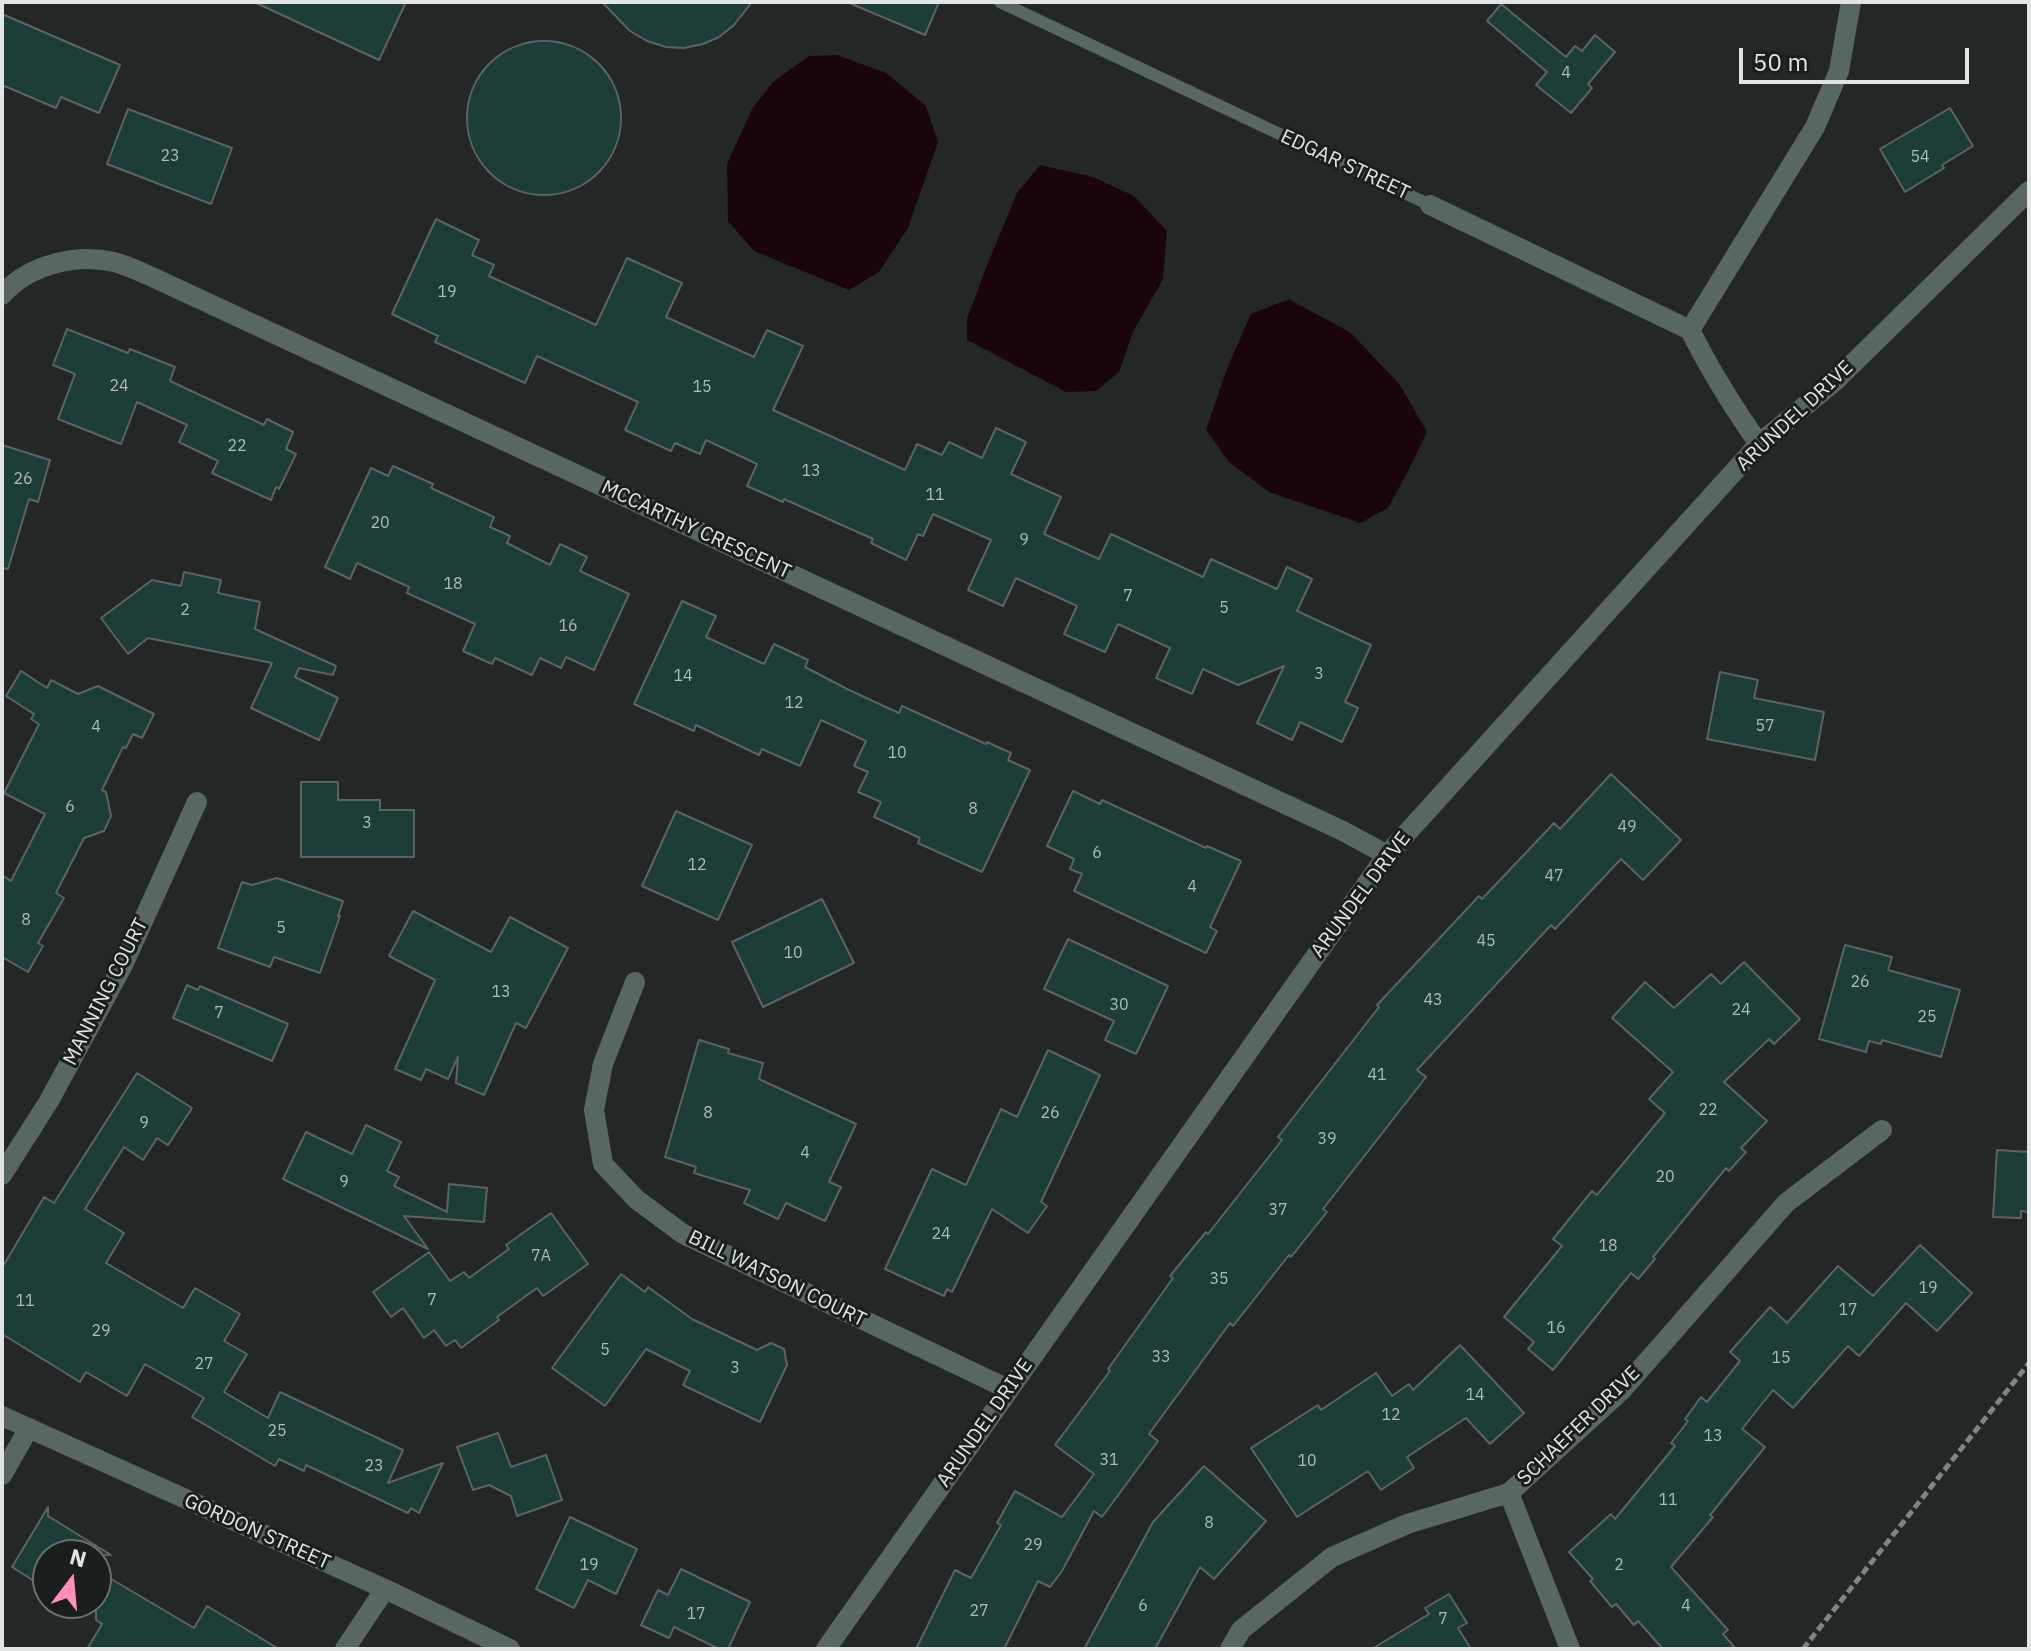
<!DOCTYPE html>
<html>
<head>
<meta charset="utf-8">
<style>
	body { margin:0 }
	#map { position:relative; width:2031px; height:1651px; overflow:hidden; background:#232827; font-family:"IBM Plex Sans",sans-serif }
	canvas { display:block }
	.frame { position:absolute; inset:0; border:4px solid #e2e5e5; pointer-events:none }
	.north { position:absolute; left:32px; top:1539px; width:80px; height:80px; box-sizing:border-box; background:#1a1f1e; border:2px solid #6a6e6e; border-radius:50%; rotate:16deg; font-size:22px; font-weight:700; line-height:32px; text-align:center; color:#e2e5e5 }
	.north::after { content:''; display:block; margin:auto; width:28px; height:36px; background:#fe8ebb; clip-path:polygon(50% 0,100% 100%,50% 72%,0 100%) }
	.scale { position:absolute; left:1739px; top:48px; width:230px; height:36px; box-sizing:border-box; border:4px solid #e2e5e5; border-top:0; padding-left:10px; font-size:24px; line-height:28px; white-space:nowrap; color:#e2e5e5; -webkit-text-stroke:6px #1a1f1e; paint-order:stroke }
</style>
</head>
<body>
<div id="map">
<canvas width="2031" height="1651"></canvas>
<div class="frame"></div>
<div class="north">N</div>
<div class="scale">50 m</div>
</div>
<script>
const ctx = document.querySelector('canvas').getContext('2d');
ctx.lineJoin = 'round';
function paint(path, color) { ctx.fillStyle = color; ctx.fill(path, 'evenodd'); }
function strokePath(path, color, width, dash) { ctx.strokeStyle = color; ctx.lineWidth = width; ctx.lineCap = dash ? 'butt' : 'round'; ctx.setLineDash(dash || []); ctx.stroke(path); }
function write(font, color, halo, rows, align = 'center') {
  ctx.font = font + ' "IBM Plex Sans",sans-serif'; ctx.lineWidth = 6; ctx.setLineDash([]); ctx.textBaseline = 'middle'; ctx.strokeStyle = halo; ctx.fillStyle = color; for (const [text, x, y, turn = 0] of rows) {
    ctx.save(); ctx.translate(x, y); ctx.rotate((+turn || 0) * Math.PI / 180); ctx.textAlign = isNaN(turn) ? turn : align; if (halo) ctx.strokeText(text, 0, 0); ctx.fillText(text, 0, 0); ctx.restore();
  }
}
paint(new Path2D(`
	M837 55 886 73 926 106 938 142 908 228 879 272 849 290 754 251 728 221 727 164 752 109 773 82 809 56Z
	M1040 165 1093 177 1134 196 1167 231 1163 279 1133 332 1119 372 1096 391 1066 392 967 340V319L985 270 1017 193Z
	M1289 299 1351 333 1400 385 1427 432 1407 473 1388 508 1360 523 1269 492 1229 462 1206 430 1228 366 1251 314Z`), '#1a050e');
const building = new Path2D(`
	M254 2H406L379 60Z
	M602 2H752L734 25 719 37 703 44 684 48 666 47 647 41 630 31Z
	M847 2H939L925 35Z
	M1501 4 1566 57 1575 46 1582 51 1595 35 1615 52 1588 84 1592 88 1571 113 1536 85 1547 72 1487 21Z
	M2 14 120 65 99 113 61 97 56 108 2 85Z
	M467 118a77 77 0 1 1 154 0a77 77 0 1 1-154 0Z
	M1950 108 1973 146 1942 165 1944 168 1905 192 1880 149Z
	M128 109 232 148 211 204 107 164Z
	M436 219 479 240 472 255 494 265 489 276 596 325 627 258 682 283 666 317 754 357 767 330 803 346 773 410 905 470 917 444 942 455 949 442 982 458 996 428 1026 442 1011 474 1061 497 1044 534 1099 559 1111 534 1203 577 1211 559 1277 589 1287 567 1312 579 1297 611 1371 645 1345 702 1358 708 1342 742 1300 722 1292 740 1257 723 1284 666 1238 685 1203 669 1192 694 1156 678 1170 648 1118 624 1105 652 1064 634 1077 606 1016 578 1003 606 968 590 991 540 933 514 923 536 918 534 906 560 871 543 873 539 784 499 783 502 747 486 757 464 706 440 700 454 675 443 671 451 625 430 638 402 537 356 525 383 435 342 438 336 392 314Z
	M67 329 128 353 130 349 175 367 170 381 264 425 267 419 293 432 286 449 296 454 279 489 276 487 271 500 212 473 218 461 179 442 187 425 137 402 121 444 58 419 75 374 53 365Z
	M2 445 50 460 38 502 29 499 8 569 2 568Z
	M393 466 433 484 431 488 494 517 490 527 510 536 507 543 550 565 560 544 587 557 580 571 629 594 594 670 566 657 561 668 540 658 532 675 495 658 492 664 463 651 475 624 407 593 409 587 357 563 350 579 325 567 371 468 388 476Z
	M184 572 221 580 218 593 260 602 255 629 336 666 333 675 299 668 295 677 338 698 319 740 251 708 272 663 148 638 128 654 101 618 152 580 181 586Z
	M682 601 716 616 706 637 764 664 774 644 808 660 805 667 849 690 899 713 902 706 986 744 987 742 1011 753 1008 760 1030 770 982 872 918 843 920 838 874 817 881 802 858 792 868 772 854 766 866 741 821 720 800 766 762 749 759 755 696 725 694 731 634 704Z
	M21 671 47 688 51 680 78 694 98 686 154 714 142 738 133 734 126 748 123 747 102 790 106 792 111 816 104 831 84 838 56 893 64 898 38 943 43 946 28 972 2 957V875L11 881 45 814 4 793 39 724 31 719 34 714 6 696Z
	M1720 672 1758 680 1754 698 1824 712 1815 760 1707 739Z
	M1611 774 1681 840 1643 880 1621 859 1555 929 1551 925 1417 1070 1426 1077 1323 1209 1327 1212 1291 1257 1289 1255 1233 1326 1230 1323 1149 1434 1158 1441 1102 1517 1094 1511 1062 1571 1050 1587 1038 1581 1004 1649H916L955 1570 971 1578 1001 1525 997 1523 1015 1491 1062 1517 1094 1474 1055 1445 1110 1371 1108 1369 1173 1278 1170 1276 1206 1232 1208 1234 1282 1140 1278 1137 1379 1007 1377 1005 1479 896 1482 899 1554 823 1560 829Z
	M301 782H338V800H380V810H414V857H301Z
	M1073 791 1100 804 1102 800 1206 848 1207 846 1241 861 1210 927 1217 931 1206 953 1074 891 1082 874 1070 869 1074 859 1047 846Z
	M676 811 752 845 718 920 642 886Z
	M277 878 343 901 338 916H340L320 973 274 957 270 967 218 948 242 882 252 885Z
	M822 899 854 963 763 1007 732 942Z
	M413 911 491 952 510 917 568 948 526 1028 516 1023 484 1095 456 1083 458 1057 448 1079 426 1069 421 1080 395 1069 435 980 389 956Z
	M1068 939 1168 986 1136 1054 1105 1040 1114 1021 1044 989Z
	M1845 945 1892 957 1888 970 1960 990 1941 1057 1882 1040 1881 1044 1869 1041 1866 1052 1819 1039Z
	M1744 962 1800 1019 1774 1044 1769 1039 1724 1082 1767 1121 1741 1148 1746 1152 1729 1171 1726 1168 1653 1257 1655 1259 1638 1279 1631 1273 1553 1370 1528 1349 1534 1342 1504 1317 1562 1246 1553 1239 1592 1191 1597 1195 1665 1113 1649 1099 1673 1072 1612 1018 1645 982 1674 1008 1711 974 1721 984Z
	M187 985 198 990 200 986 288 1024 272 1061 173 1018Z
	M699 1040 729 1049 728 1053 763 1063 759 1079 856 1124 829 1182 841 1187 825 1221 786 1203 778 1219 744 1203 750 1190 694 1173 696 1167 665 1157Z
	M1048 1050 1100 1075 1041 1202 1047 1206 1028 1233 992 1209 952 1292 947 1289 944 1296 885 1269 932 1169 966 1185 1001 1109 1017 1117Z
	M137 1073 192 1108 168 1145 157 1138 143 1160 124 1147 85 1209 124 1233 106 1263 183 1308 195 1288 240 1314 224 1341 247 1354 224 1392 268 1418 280 1392 403 1450 388 1483 443 1463 419 1513 411 1508 408 1513 306 1465 304 1471 279 1459 275 1466 192 1417 204 1398 145 1364 127 1396 86 1372 80 1382 2 1334V1268L44 1197 54 1203Z
	M366 1125 401 1142 387 1171 399 1177 394 1186 447 1212 449 1184 487 1188 484 1222 404 1216 428 1249 283 1179 306 1132 352 1154Z
	M1997 1150 2029 1152V1212L2021 1211V1218L1993 1217Z
	M551 1213 588 1264 543 1296 537 1288 497 1317 499 1320 461 1348 455 1340 446 1346 434 1330 424 1338 403 1308 391 1317 373 1292 429 1252 450 1281 464 1272 469 1278 509 1249 506 1245Z
	M1920 1245 1972 1293 1937 1331 1906 1303 1859 1356 1848 1346 1793 1408 1773 1390 1742 1429 1765 1447 1710 1515 1713 1517 1671 1567 1728 1630 1723 1634 1736 1649H1663L1638 1621 1634 1625 1616 1604 1612 1607 1590 1581 1593 1579 1569 1552 1611 1514 1615 1519 1675 1446 1671 1443 1688 1421 1685 1419 1701 1397 1707 1402 1740 1361 1730 1352 1770 1307 1787 1323 1838 1266 1873 1296Z
	M621 1274 645 1292 648 1287 692 1319 757 1350 771 1343 784 1349 787 1365 760 1422 683 1385 690 1371 646 1349 605 1406 552 1368Z
	M1460 1345 1524 1413 1490 1444 1466 1418 1407 1457 1414 1468 1381 1490 1368 1471 1297 1517 1251 1448 1318 1405 1321 1410 1376 1373 1392 1396 1409 1384 1413 1390Z
	M498 1433 511 1467 546 1455 562 1500 517 1516 511 1496 489 1485 473 1490 457 1447Z
	M1204 1466 1266 1521 1214 1579 1200 1567 1155 1649H1084L1153 1522Z
	M48 1507V1516L111 1555H48V1590L12 1567Z
	M570 1517 637 1549 616 1594 588 1580 574 1608 536 1589Z
	M681 1569 750 1602 728 1649H719L674 1627 669 1638 641 1625 658 1590 668 1595Z
	M96 1570 194 1628 207 1606 279 1649H87L102 1624 96 1620Z
	M1449 1594 1467 1623 1458 1628 1471 1649H1372L1429 1614 1425 1608Z`);
paint(building, '#1c3d38');
strokePath(building, '#5d6362', 2);
strokePath(new Path2D(`
	M1803 1649 2029 1363`), '#808483', 5, [8, 4]);
strokePath(new Path2D(`
	M1000 2 1430 205`), '#586764', 12);
strokePath(new Path2D(`
	M1430 205 1690 330C1710 370 1733 407 1759 444
	M2 295C28 265 76 253 114 262 126 265 139 271 150 276L1343 831 1387 855
	M1690 330 1815 127 1839 71 1851 2
	M635 982 603 1064 594 1110 603 1164 636 1199 683 1234 1008 1389
	M2 1175 49 1101 123 965 197 802
	M2 1475 29 1428
	M1509 1493 1570 1649
	M345 1649 385 1589
	M826 1649 1387 855 1759 444 1835 381 2029 191
	M1230 1649 1241 1630 1332 1557 1407 1524 1509 1493 1622 1390 1786 1203 1882 1130`), '#586764', 20);
strokePath(new Path2D(`
	M2 1416 385 1589 510 1649`), '#586764', 20);
write('16px', '#b0bbba', null, [
	["4",1566,73],
	["23",170,156],
	["54",1920,157],
	["19",447,292],
	["24",119,386],
	["15",702,387],
	["22",237,446],
	["13",811,471],
	["26",23,479],
	["11",935,495],
	["20",380,523],
	["9",1024,540],
	["18",453,584],
	["7",1128,596],
	["5",1224,608],
	["2",185,610],
	["16",568,626],
	["3",1319,674],
	["14",683,676],
	["12",794,703],
	["57",1765,726],
	["4",96,727],
	["10",897,753],
	["6",70,807],
	["8",973,809],
	["3",367,823],
	["49",1627,827],
	["6",1097,853],
	["12",697,865],
	["47",1554,876],
	["4",1192,887],
	["8",26,920],
	["5",281,928],
	["45",1486,941],
	["10",793,953],
	["26",1860,982],
	["13",501,992],
	["43",1433,1000],
	["30",1119,1005],
	["24",1741,1010],
	["7",219,1013],
	["25",1927,1017],
	["41",1377,1075],
	["22",1708,1110],
	["8",708,1113],
	["26",1050,1113],
	["9",144,1123],
	["39",1327,1139],
	["4",805,1153],
	["20",1665,1177],
	["9",344,1182],
	["37",1278,1210],
	["24",941,1234],
	["18",1608,1246],
	["7A",541,1256],
	["35",1219,1279],
	["19",1928,1288],
	["7",432,1300],
	["11",25,1301],
	["17",1848,1310],
	["16",1556,1328],
	["29",101,1331],
	["5",605,1350],
	["33",1161,1357],
	["15",1781,1358],
	["27",204,1364],
	["3",735,1368],
	["14",1475,1395],
	["12",1391,1415],
	["25",277,1431],
	["13",1713,1436],
	["31",1109,1460],
	["10",1307,1461],
	["23",374,1466],
	["11",1668,1500],
	["8",1209,1523],
	["29",1033,1545],
	["19",589,1565],
	["2",1619,1565],
	["6",1143,1606],
	["4",1686,1606],
	["27",979,1611],
	["17",696,1614],
	["7",1443,1619]
]);
write('20px', '#e2e5e5', '#1a1f1e', [
	["EDGAR STREET",1345,165,25],
	["ARUNDEL DRIVE",1795,416,-43],
	["MCCARTHY CRESCENT",696,530,25],
	["ARUNDEL DRIVE",1361,895,-53],
	["MANNING COURT",106,992,-63],
	["BILL WATSON COURT",777,1279,26],
	["ARUNDEL DRIVE",985,1423,-55],
	["SCHAEFER DRIVE",1579,1426,-44],
	["GORDON STREET",257,1532,24]
]);
</script>
</body>
</html>
